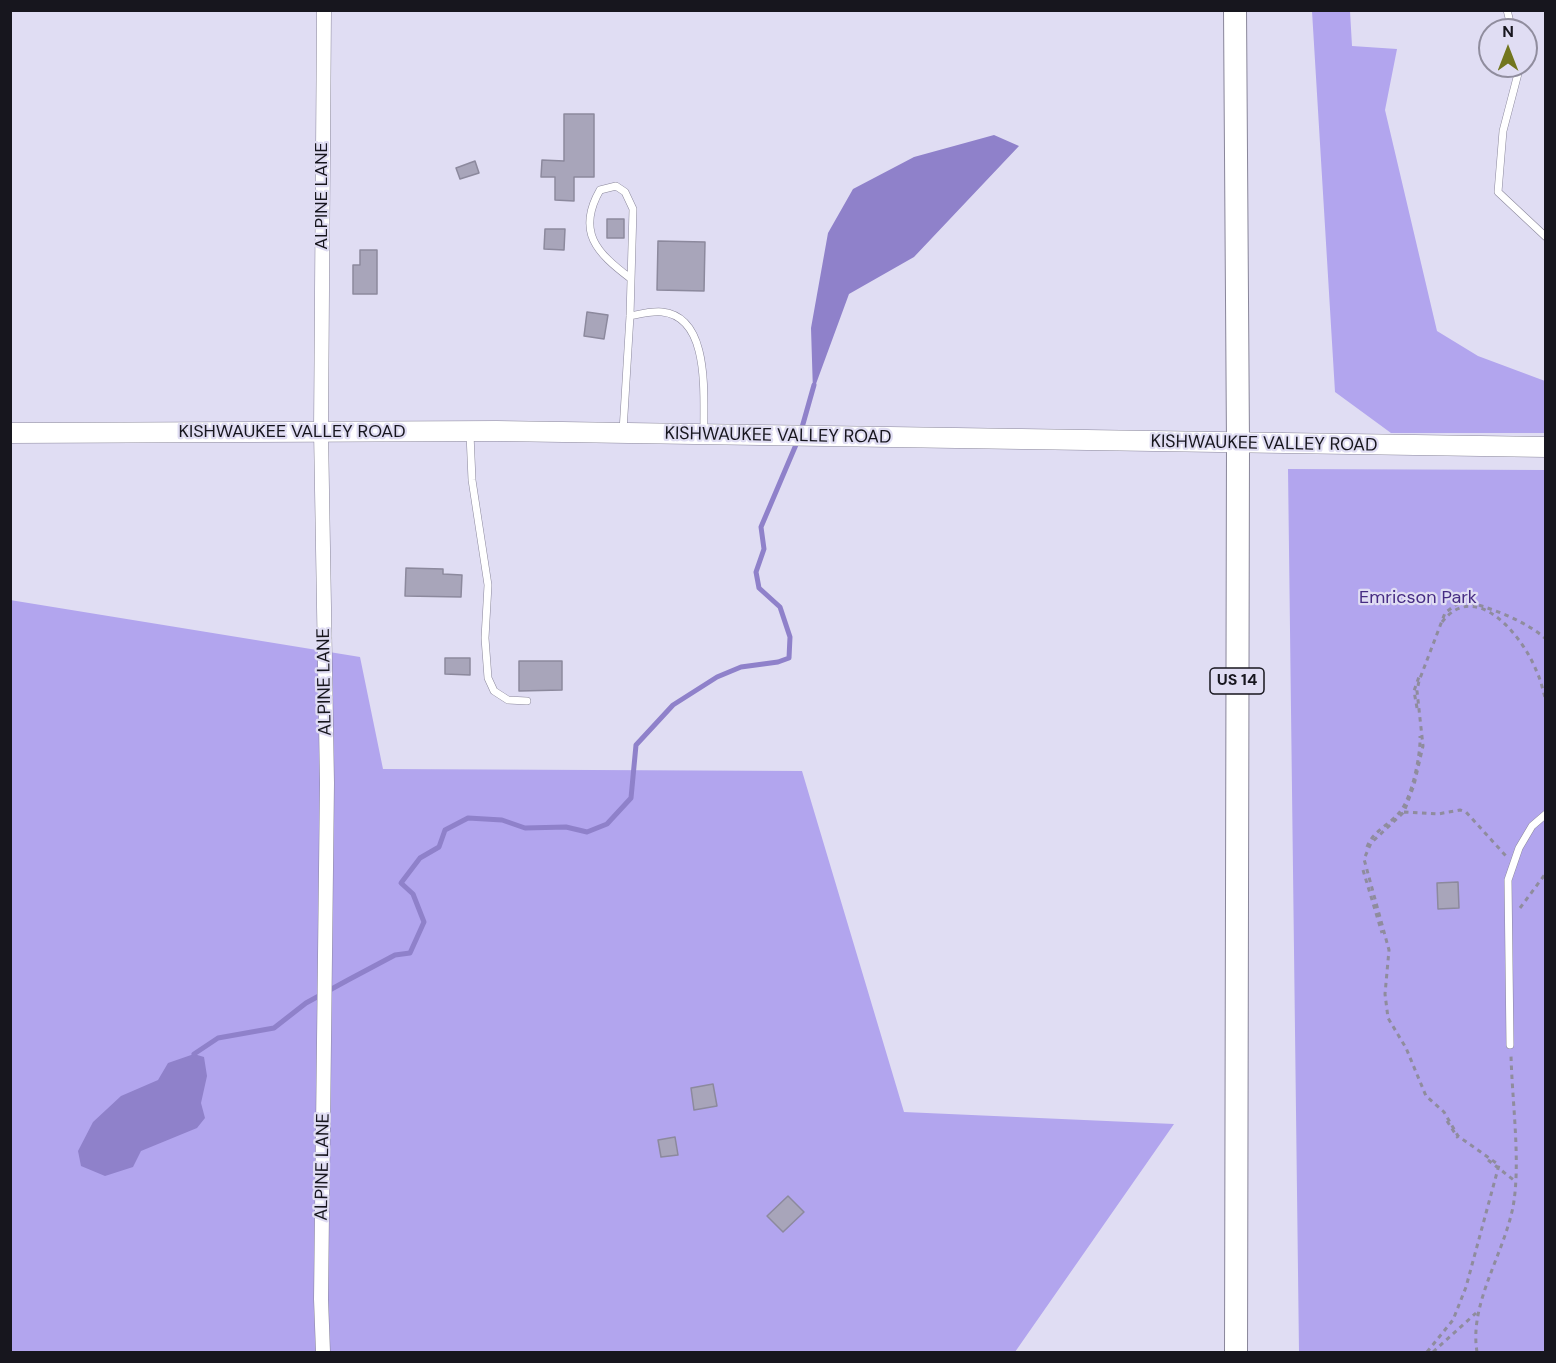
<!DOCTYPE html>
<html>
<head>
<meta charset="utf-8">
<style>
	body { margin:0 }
	#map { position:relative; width:1556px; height:1363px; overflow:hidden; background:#e0ddf3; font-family:"DM Sans",sans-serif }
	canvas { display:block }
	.frame { position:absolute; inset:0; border:12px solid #17161e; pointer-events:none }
	.north { position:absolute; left:1478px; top:18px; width:60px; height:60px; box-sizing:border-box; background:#e0ddf3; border:2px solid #908d9e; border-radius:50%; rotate:0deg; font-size:16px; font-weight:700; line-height:24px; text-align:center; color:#17161e }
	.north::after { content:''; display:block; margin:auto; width:21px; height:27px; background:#72761e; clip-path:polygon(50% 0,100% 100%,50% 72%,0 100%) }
</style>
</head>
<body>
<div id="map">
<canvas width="1556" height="1363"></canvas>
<div class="frame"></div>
<div class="north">N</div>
</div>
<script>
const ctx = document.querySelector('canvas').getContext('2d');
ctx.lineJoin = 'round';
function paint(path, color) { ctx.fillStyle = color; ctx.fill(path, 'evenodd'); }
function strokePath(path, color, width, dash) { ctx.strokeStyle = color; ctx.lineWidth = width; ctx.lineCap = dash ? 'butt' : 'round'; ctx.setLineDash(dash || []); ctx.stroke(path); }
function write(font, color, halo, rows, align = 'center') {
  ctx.font = font + ' "DM Sans",sans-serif'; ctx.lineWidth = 4.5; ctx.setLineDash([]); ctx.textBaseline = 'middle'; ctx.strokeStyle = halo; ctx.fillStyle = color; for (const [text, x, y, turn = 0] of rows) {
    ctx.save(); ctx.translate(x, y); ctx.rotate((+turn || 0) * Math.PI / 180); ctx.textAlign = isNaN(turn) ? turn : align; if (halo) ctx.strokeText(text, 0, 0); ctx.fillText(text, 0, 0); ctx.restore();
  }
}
paint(new Path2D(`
	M1312 11H1350L1352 46 1397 49 1385 110 1437 331 1478 356 1545 381V433H1391L1335 392Z
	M1288 469 1545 470V1352H1299Z
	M10 600 360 657 383 769 802 771 904 1112 1174 1124 1015 1352H11Z`), '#b2a5ee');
paint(new Path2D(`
	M994 135 1019 146 914 257 849 294 813 392 811 328 828 233 853 189 914 157Z
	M194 1054 204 1057 207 1076 201 1103 205 1118 197 1128 141 1151 133 1167 105 1176 81 1166 78 1151 93 1122 121 1096 158 1080 168 1063Z`), '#8f81ca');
strokePath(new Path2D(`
	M801 431 814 385
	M194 1054 218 1038 274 1028 306 1003 348 980 395 955 410 953 424 922 413 894 401 883 420 858 439 847 445 830 468 818 502 820 525 828 566 827 587 832 607 824 631 798 636 745 673 705 717 677 741 667 778 662 789 658 790 637 780 607 759 588 756 572 764 549 761 527 798 440`), '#8f81ca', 5);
const building = new Path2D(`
	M564 114H594V177H574V201L555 200V177H541L542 160 564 161Z
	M475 161 479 173 460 179 456 168Z
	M607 219H624V238H607Z
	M545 229H565L564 250 544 249Z
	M658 241 705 242 704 291 657 290Z
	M360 250H377V294H353V265H360Z
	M587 312 608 315 604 339 584 336Z
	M406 568 443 569V574L462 575 461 597 405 596Z
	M445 658H470V675L445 674Z
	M519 661H562V690L519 691Z
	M1458 882 1459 908 1438 909 1437 883Z
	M713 1084 717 1106 694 1110 691 1088Z
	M675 1137 678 1155 661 1157 658 1140Z
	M788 1196 804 1212 783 1232 767 1216Z`);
paint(building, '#a8a5ba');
strokePath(building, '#8c899d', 1.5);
const lane = new Path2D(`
	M1507 10 1512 30
	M1520 66 1503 131 1498 192 1546 237
	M630 316C640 314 652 311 662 312 711 317 703 396 704 431
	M623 431 630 316 633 209 625 192 616 186 600 190C576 232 597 253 630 278
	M470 434 472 480 488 585 485 638 488 678 494 691 508 700 527 701
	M1510 1045 1508 880 1519 848 1532 826 1546 814`);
const street = new Path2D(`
	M323 1352 321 1299 327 783 321 431 324 10`);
const secondary = new Path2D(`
	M10 433 497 431 1546 447`);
const primary = new Path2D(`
	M1235 10 1238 444 1236 1352`);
strokePath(lane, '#89869a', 8);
strokePath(street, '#89869a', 15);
strokePath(secondary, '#89869a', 21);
strokePath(primary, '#89869a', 24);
strokePath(new Path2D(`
	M1442 622C1476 578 1523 637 1536 670 1541 680 1543 691 1546 701
	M1417 708 1414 691 1420 674
	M1404 812 1438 814 1460 810 1466 812 1506 856
	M1367 847C1372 832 1390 824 1399 813 1412 799 1421 754 1420 736
	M1363 870 1382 933
	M1520 908 1546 873
	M1447 1121 1458 1138
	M1488 1160 1515 1181
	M1427 1352 1453 1320 1466 1287 1499 1165 1458 1136 1444 1112 1426 1096 1406 1048 1388 1018 1385 994 1389 950 1364 859 1371 843 1404 812 1414 785 1423 746 1417 691 1419 681 1445 613 1462 600C1490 608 1523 619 1546 639
	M1433 1352 1476 1313
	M1477 1352C1469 1304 1503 1256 1513 1207 1521 1163 1512 1101 1511 1055`), '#8f8c9d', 3, [4.5, 4.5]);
strokePath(lane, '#fff', 7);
strokePath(street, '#fff', 14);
strokePath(secondary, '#fff', 20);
strokePath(primary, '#fff', 22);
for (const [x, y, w] of [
	[1237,681,54]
]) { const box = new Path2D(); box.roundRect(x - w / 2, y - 13, w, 26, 4.5); ctx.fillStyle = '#e0ddf3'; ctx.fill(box); strokePath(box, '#17161e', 1.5); }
write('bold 16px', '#17161e', null, [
	["US 14",1237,681]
]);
write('18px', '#17161e', '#e0ddf3', [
	["ALPINE LANE",322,196,-90],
	["KISHWAUKEE VALLEY ROAD",292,432],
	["KISHWAUKEE VALLEY ROAD",778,436,1],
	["KISHWAUKEE VALLEY ROAD",1264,444,1],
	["ALPINE LANE",325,682,-91],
	["ALPINE LANE",323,1167,-89]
]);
write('18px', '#462c83', '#e0ddf3', [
	["Emricson Park",1418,598]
]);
</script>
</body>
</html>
